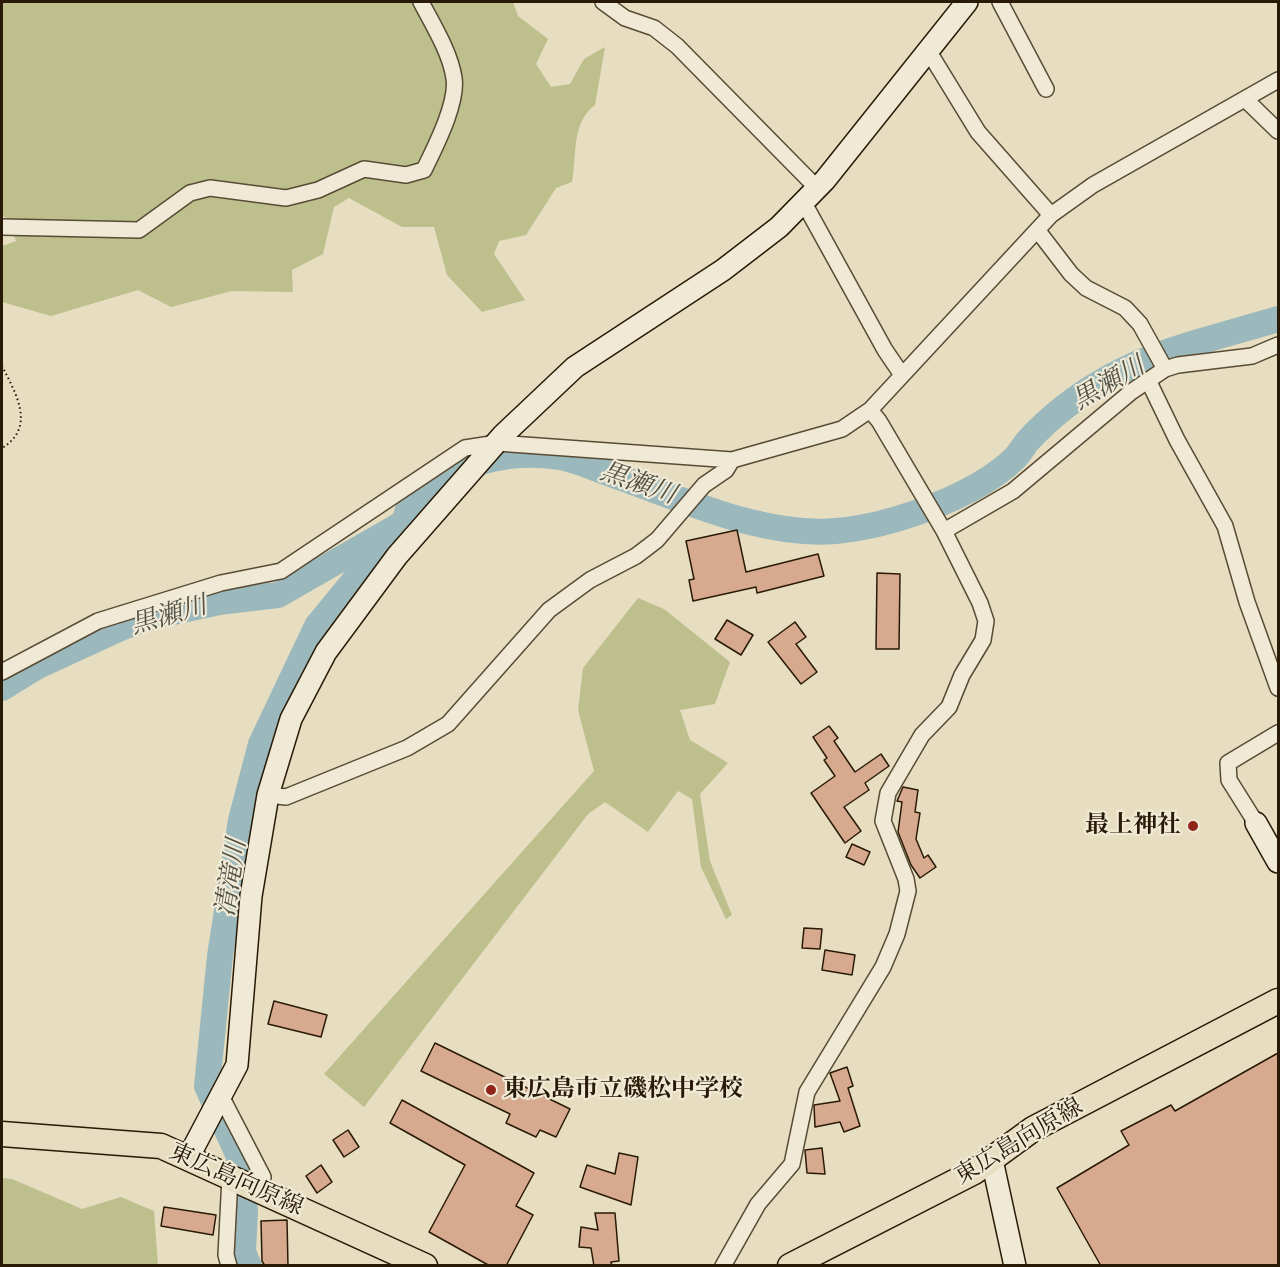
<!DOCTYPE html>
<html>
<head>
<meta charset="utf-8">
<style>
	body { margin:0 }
	#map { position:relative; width:1280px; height:1267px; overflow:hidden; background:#e7ddc0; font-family:"Old Standard TT",serif }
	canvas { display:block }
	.frame { position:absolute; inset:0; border:3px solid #291a05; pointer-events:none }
</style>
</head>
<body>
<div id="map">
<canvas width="1280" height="1267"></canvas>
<div class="frame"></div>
</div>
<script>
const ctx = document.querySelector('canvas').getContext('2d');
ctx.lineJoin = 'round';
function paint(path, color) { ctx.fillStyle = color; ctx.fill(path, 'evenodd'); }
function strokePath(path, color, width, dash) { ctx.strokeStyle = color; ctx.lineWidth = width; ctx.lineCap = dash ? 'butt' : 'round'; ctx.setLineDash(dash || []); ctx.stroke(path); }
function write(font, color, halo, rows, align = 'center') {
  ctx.font = font + ' "Old Standard TT","Noto Serif JP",serif'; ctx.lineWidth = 4.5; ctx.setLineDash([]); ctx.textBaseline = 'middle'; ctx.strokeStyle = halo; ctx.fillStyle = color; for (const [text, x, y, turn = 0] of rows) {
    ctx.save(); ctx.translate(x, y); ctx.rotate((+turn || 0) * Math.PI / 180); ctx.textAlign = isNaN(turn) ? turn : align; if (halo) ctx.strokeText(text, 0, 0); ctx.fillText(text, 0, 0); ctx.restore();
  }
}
paint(new Path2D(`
	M2 2H513L518 16 548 39 536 64 551 87 570 84 584 59 605 47 595 105C571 123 577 155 572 182L556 188 526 235 499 241 494 254 525 300 482 312 447 275 434 227H402L349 198 334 207 323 254 292 270 293 292 232 291 171 307 138 290 51 316 2 302V246L16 241 7 218 2 216Z
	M638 598 664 609 730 662 715 704 680 710 690 740 728 763 700 794 710 861 732 915 726 919 701 867 692 799 678 791 648 832 605 802 588 814 364 1107 324 1074 594 771 578 710 583 668Z
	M2 1178 12 1179 82 1209 121 1197 154 1211 158 1265H2Z`), '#bdbf8d');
strokePath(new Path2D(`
	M2 688 38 666 123 627 150 617 219 602 278 595 400 525C408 519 406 512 410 504 416 495 436 483 445 477 480 458 520 451 559 457 578 460 600 471 619 477 687 501 763 537 836 531 891 526 975 497 1015 458 1020 453 1023 447 1027 442 1049 417 1082 392 1112 376 1163 348 1223 336 1278 319
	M249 1266 243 1252 245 1212 242 1163 207 1086 220 956 241 820 261 744 317 626 390 537`), '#9bb9bc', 26);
const building = new Path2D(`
	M737 530 746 572 818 554 824 576 757 593 756 587 693 601 689 580 694 579 686 541Z
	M877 573 900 574 899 649H876Z
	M727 620 753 635 741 655 715 639Z
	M795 622 806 637 796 644 817 672 801 684 768 642Z
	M829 726 838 738 834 741 855 772 881 754 889 766 865 783 869 790 844 807 861 831 845 843 811 793 835 776 824 760 827 758 813 737Z
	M903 787 918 790 915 812 920 813 916 839 924 858 928 855 936 867 920 878 911 865 898 832 902 802 897 801Z
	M852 844 870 852 864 865 846 857Z
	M804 928 822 929 820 949 802 948Z
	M825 950 855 955 852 975 822 970Z
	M274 1001 327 1015 321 1037 268 1024Z
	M435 1043 570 1109 556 1137 540 1130 536 1137 506 1123 510 1114 421 1071Z
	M1278 1053V1266H1101L1057 1188 1129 1145 1121 1131 1171 1105 1175 1111Z
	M847 1067 853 1086 848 1088 860 1126 844 1132 840 1122 815 1127 814 1105 840 1101 830 1073Z
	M402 1100 534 1173 516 1206 533 1215 506 1266H490L429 1232 465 1165 390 1123Z
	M348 1130 359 1147 344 1157 333 1140Z
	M822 1148 825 1174 807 1173 805 1150Z
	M619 1153 638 1157 631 1205 580 1187 587 1165 615 1174Z
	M321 1165 332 1182 317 1193 306 1176Z
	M164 1207 216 1215 213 1235 161 1226Z
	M595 1213H615L619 1261 611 1262 612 1266H594L591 1248 579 1247 581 1227 598 1230Z
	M287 1220 288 1266H265L262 1261 261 1221Z`);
paint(building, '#d7a98f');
strokePath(building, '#291a05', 1.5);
const street = new Path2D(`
	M603 2 625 18 654 28 677 46 817 188
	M1000 2 1046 89
	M929 52 978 132 1051 215
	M1245 99 1278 131
	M804 203 885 350 902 375
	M2 227 139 230 190 193 210 188 286 198 318 190 364 169 406 175 424 170C435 147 458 103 454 78 450 52 433 25 421 2
	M1038 231 1071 274 1086 288 1125 308 1140 324 1165 369
	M1148 380 1177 440 1225 526 1247 602 1278 688
	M944 531 1013 491 1131 392 1165 369 1178 365 1252 356 1278 345
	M2 672 98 621 221 583 281 571 465 448 497 443 732 460 842 429 870 410 1051 215 1093 185 1278 80
	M268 795 286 797 407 748 448 724 549 610 590 580 636 556 657 540 704 485 726 470 732 460
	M1256 823 1229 780 1228 763 1278 733
	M222 1098 263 1177 260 1191
	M229 1266 226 1255 230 1177
	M723 1266 758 1204 792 1164 807 1092 883 967 897 934 908 891 906 879 883 821 888 793 922 735 949 707 962 675 983 640 986 621 980 603 944 531 879 421 870 410`);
const secondary = new Path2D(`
	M1256 823 1278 862
	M188 1158 237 1065 251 896 268 795 291 719 326 652 397 556 503 435 575 367 723 270 779 227 825 180 967 2
	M992 1160 1015 1266`);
const primary = new Path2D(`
	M2 1134 161 1146 425 1266
	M790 1266 974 1172 1033 1129 1278 1001`);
strokePath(street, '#584b34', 18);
strokePath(secondary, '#291a05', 24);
strokePath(primary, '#291a05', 27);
strokePath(new Path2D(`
	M2 366C15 392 37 427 2 448`), '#291a05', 2, [1.5, 3]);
strokePath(street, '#efe9d6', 15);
strokePath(secondary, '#efe9d6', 21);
strokePath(primary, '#e7ddc0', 24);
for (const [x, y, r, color] of [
	[1193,826,6,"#8f2418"],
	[491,1090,6,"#8f2418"]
]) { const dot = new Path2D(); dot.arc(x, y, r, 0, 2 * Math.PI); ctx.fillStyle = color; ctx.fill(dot); strokePath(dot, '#efe9d6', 2); }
write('bold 24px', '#291a05', '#efe9d6', [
	["最上神社",1181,826],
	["東広島市立磯松中学校",503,1090,"left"]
], 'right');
write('24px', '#291a05', '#efe9d6', [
	["東広島向原線",1019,1142,-31],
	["東広島向原線",236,1180,24]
]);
write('italic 26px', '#515245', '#efe9d6', [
	["黒瀬川",1109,384,-30],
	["黒瀬川",638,484,19],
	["黒瀬川",169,616,-16],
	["清滝川",232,878,-81]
]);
</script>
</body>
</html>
